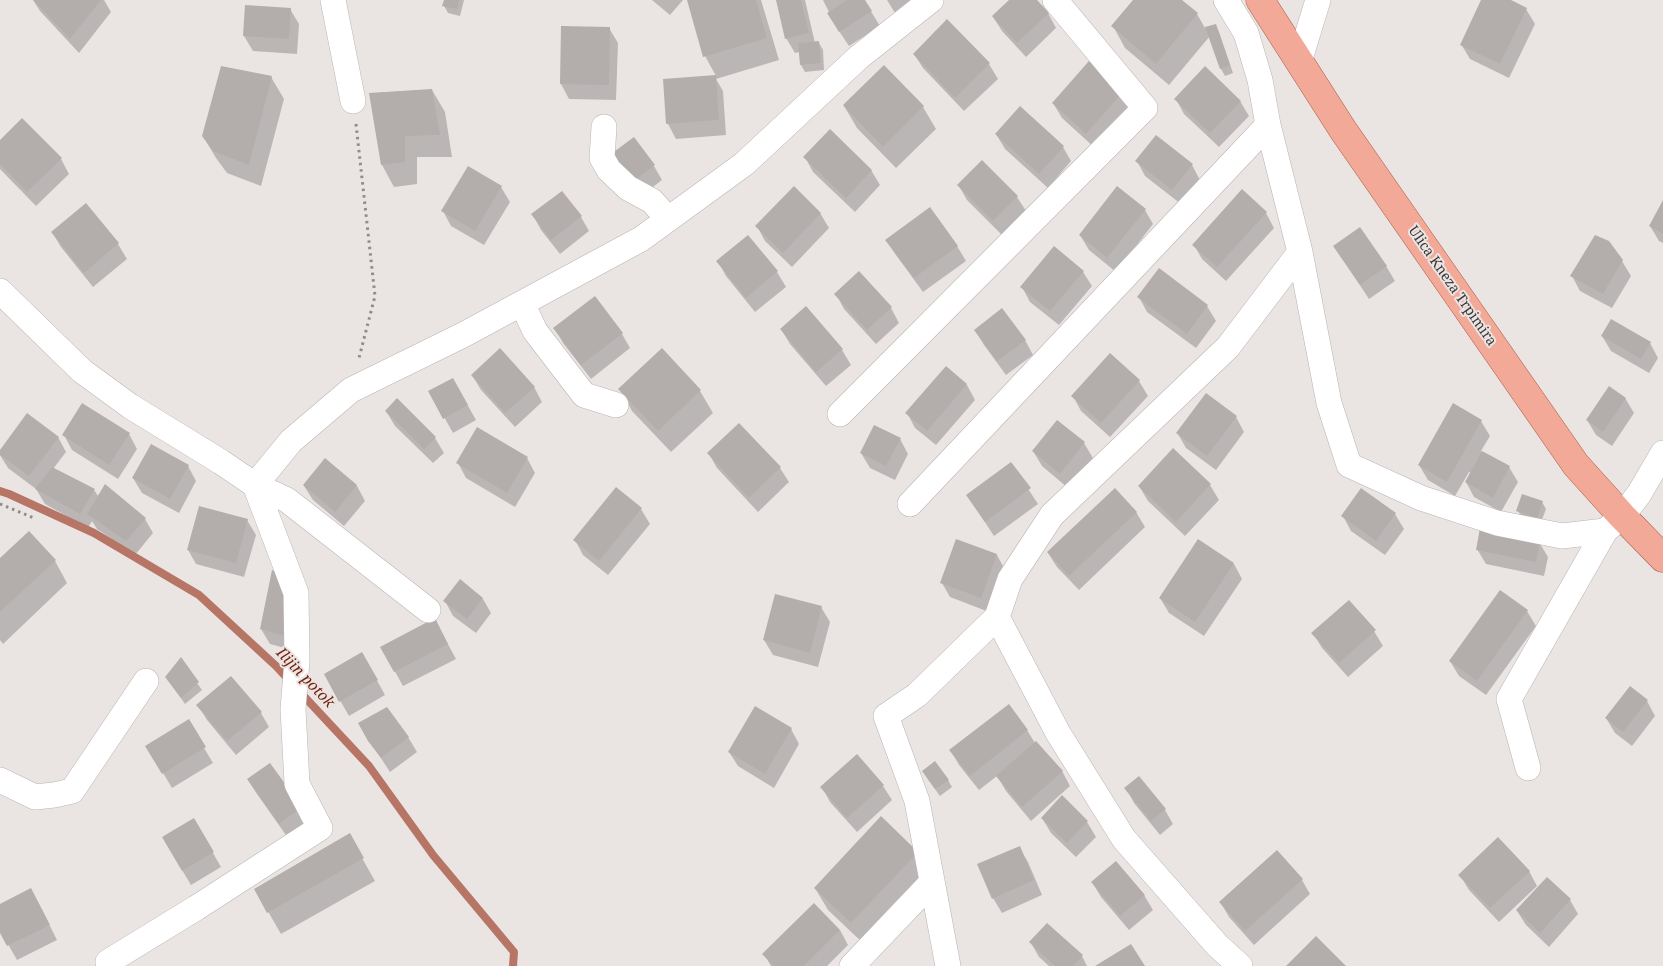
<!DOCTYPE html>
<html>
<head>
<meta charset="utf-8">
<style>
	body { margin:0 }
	canvas { display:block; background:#eae4e3 }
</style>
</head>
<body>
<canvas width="1663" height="966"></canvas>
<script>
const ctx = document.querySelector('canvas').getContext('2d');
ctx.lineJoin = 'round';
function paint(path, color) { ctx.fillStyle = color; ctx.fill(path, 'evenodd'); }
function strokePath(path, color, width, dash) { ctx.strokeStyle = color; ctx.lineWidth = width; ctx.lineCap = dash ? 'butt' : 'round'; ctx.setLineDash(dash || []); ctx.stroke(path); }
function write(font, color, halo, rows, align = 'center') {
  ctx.font = font + ' "Noto Serif",serif'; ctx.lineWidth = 4; ctx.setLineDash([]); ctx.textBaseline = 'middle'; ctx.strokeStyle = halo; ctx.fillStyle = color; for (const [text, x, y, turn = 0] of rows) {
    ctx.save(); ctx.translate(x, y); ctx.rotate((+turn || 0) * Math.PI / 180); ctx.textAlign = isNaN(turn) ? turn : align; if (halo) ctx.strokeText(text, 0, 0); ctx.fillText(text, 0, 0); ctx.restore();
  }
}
paint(new Path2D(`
	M33 0H104L111 12 79 53 40 11Z
	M445 0H464L460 16 448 13 444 6Z
	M652 0H683L670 15Z
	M689 0H761L779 60 716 79 723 91 726 135 676 139 668 124 716 76 705 56Z
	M777 0H805L815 43H819L823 50 824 70 805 72 801 65 800 52 795 53 786 38Z
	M823 0H864L880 26 849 46 837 28Z
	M887 0H917L895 13Z
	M1011 0H1035L1048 13 1056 28 1026 57 1002 31 993 17Z
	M1134 0H1180L1197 14 1205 28 1215 25 1219 32 1233 73 1225 76 1221 69 1210 36 1169 85 1125 48 1113 26Z
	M1483 0H1508L1526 9 1535 24 1509 78 1470 59 1461 44Z
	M246 6 290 9 299 24 297 54 253 51 244 36Z
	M947 21 989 64 998 79 964 111 923 68 914 54Z
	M562 27 609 28 618 43 616 100 569 99 561 84Z
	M1089 62 1131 107 1095 148 1062 118 1053 103Z
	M884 67 923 107 936 129 896 168 857 128 844 106Z
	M271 77 284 99 261 186 227 173 216 158 203 136Z
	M432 90 445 112 452 157H417V184L394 187 382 165Z
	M1176 99 1240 101 1249 116 1219 147 1184 114Z
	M996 134 1063 147 1071 161 1048 188 1005 149Z
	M0 141 61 159 69 174 36 206 0 169Z
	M805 157 871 170 880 185 855 212 813 172Z
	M1137 161 1192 165 1200 180 1181 204 1145 176Z
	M654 166 662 180 637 199 617 172Z
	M959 186 1017 197 1026 211 1002 235 967 200Z
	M501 187 510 202 484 245 451 226 443 211Z
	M1663 203V243L1659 241 1650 226Z
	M86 205 118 244 127 259 93 287 61 247 52 232Z
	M1145 210 1153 224 1116 272 1089 250 1080 235Z
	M820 213 829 228 792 267 765 241 757 226Z
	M1266 213 1274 228 1226 281 1202 259 1194 245Z
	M533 215 581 217 589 231 560 254 541 230Z
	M748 236 777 272 786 287 755 312 726 276 718 261Z
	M887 241 957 246 966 261 923 292 896 255Z
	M1334 246 1386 266 1395 281 1369 299Z
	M1622 261 1631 276 1612 308 1580 291 1572 276Z
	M1083 272 1092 286 1059 325 1030 302 1022 287Z
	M836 294 891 308 899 323 876 344 844 309Z
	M1139 297 1207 306 1216 321 1196 348 1147 312Z
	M806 308 842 350 851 365 826 386 790 344 781 329Z
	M555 328 622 334 630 348 591 379 563 343Z
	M975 330 1025 340 1033 355 1006 375 984 345Z
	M1602 336 1650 343 1658 358 1649 373 1611 351Z
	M946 367 967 385 975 400 936 445 915 428 907 413Z
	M472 375 534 387 542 402 515 427 481 390Z
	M453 379 476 420 453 433 430 392Z
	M1139 381 1148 396 1110 437 1081 411 1073 396Z
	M620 389 700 391 713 413 671 452 632 411Z
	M1625 398 1634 413 1612 446 1596 435 1587 420Z
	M397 400 435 438 444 453 433 463 395 426 386 411Z
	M1236 417 1244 432 1216 470 1186 448 1178 434Z
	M1058 421 1084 443 1093 458 1068 488 1042 466 1033 451Z
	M1481 421 1490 436 1481 451 1509 467 1518 482 1501 512 1474 497 1466 482 1471 473 1469 472 1455 496 1428 480 1419 465Z
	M739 424 780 468 789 482 758 512 717 468 709 454Z
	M129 434 137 449 118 479 72 450 64 435Z
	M58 437 66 452 53 469 94 490 99 497 145 519 153 533 135 555 97 529 92 521 88 528 45 504 36 489 8 468 0 455V452Z
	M900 439 908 454 895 480 870 468 861 453Z
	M1173 450 1210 485 1219 500 1185 536 1148 501 1139 486Z
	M527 458 535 473 515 507 466 478 458 463Z
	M326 460 357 486 365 501 344 526 313 500 304 486Z
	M1011 463 1038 504 994 536 967 495Z
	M188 466 196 481 179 513 142 493 133 478Z
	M616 489 641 509 650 524 608 575 583 555 575 540Z
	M1542 502 1546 509 1540 525 1522 518 1518 511Z
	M1136 512 1145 527 1079 590 1057 567 1048 553Z
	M1395 514 1404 529 1385 555 1351 531 1343 516Z
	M247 520 256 535 244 577 196 564 188 550Z
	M957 540 997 555 1005 570 989 612 950 597 942 583Z
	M1539 542 1548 557 1544 576 1486 564 1477 549Z
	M0 560 55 561 67 583 3 644 0 640Z
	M1234 564 1242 579 1204 636 1169 613 1160 598Z
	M1500 591 1527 611 1536 626 1486 695 1459 676 1450 661Z
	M483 599 491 613 476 633 453 616 445 601Z
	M821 607 830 622 818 667 773 655 764 640Z
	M297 610 299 652 270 644 261 629Z
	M1374 631 1383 646 1348 677 1322 648 1313 633Z
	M443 635 456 659 403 686 382 648Z
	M362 653 385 695 349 716 325 674Z
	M181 660 202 690 185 704 171 684Z
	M1647 701 1655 716 1632 746 1615 733 1606 718Z
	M198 705 261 713 269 727 236 755 207 720Z
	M188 721 213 763 172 788 147 746Z
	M791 729 799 744 774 788 738 766 729 752Z
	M1027 730 1035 743 1062 771 1070 786 1031 821 1006 791 997 776 979 790 959 765 951 751Z
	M408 737 417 752 390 772 369 740Z
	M269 764 309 823 288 838 257 794 248 780Z
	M927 778 948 780 952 787 940 796Z
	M883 786 892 800 857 832 830 802 822 787Z
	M1126 788 1165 810 1173 824 1160 835 1134 803Z
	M1062 797 1087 822 1096 837 1076 857 1051 833 1042 818Z
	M194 820 221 867 191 885 163 838Z
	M349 835 375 881 281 934 255 889Z
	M1019 847 1028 862 1042 895 1002 913 993 898Z
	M917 853 930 875 864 944 828 910 815 888Z
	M1529 871 1537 886 1499 922 1469 890 1460 875Z
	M1302 880 1310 894 1254 945 1229 917 1221 903Z
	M1092 882 1144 895 1153 910 1129 930 1101 897Z
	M1570 900 1578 914 1549 947 1526 925 1517 911Z
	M39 904 57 940 17 960 0 930V905Z
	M840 930 848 945 827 966H771L764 954Z
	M1031 943 1082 956 1087 966H1049L1039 957Z`), '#0003');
strokePath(new Path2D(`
	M0 491 9 494 94 533 199 595 276 666 289 680
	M300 692 369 766 433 855 514 952 513 966`), '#b67565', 8);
paint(new Path2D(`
	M33 0H101L70 39Z
	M444 0H459L457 9 442 6Z
	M687 0H756L767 38 703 57Z
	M776 0H801L809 33 785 39Z
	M847 0H865L872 11 839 32 827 13Z
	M1009 0H1037L1049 13 1017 43 992 16Z
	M1133 0H1182L1198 13 1156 64 1111 26Z
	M1481 0H1511L1527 8 1500 64 1460 45Z
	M245 5 291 8 289 39 243 36Z
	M947 19 990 63 955 98 913 54Z
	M1216 24 1230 65 1220 69 1205 27Z
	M561 26 610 27 609 85 560 84Z
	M819 41 821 63 800 65 798 43Z
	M1089 61 1123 92 1086 134 1052 103Z
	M884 65 924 106 883 147 843 105Z
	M221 66 272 76 249 165 213 151 202 136Z
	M1205 66 1241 101 1210 133 1174 99Z
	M716 75 719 120 666 124 663 79Z
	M432 89 440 135 405 136V162L381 165 369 93Z
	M1020 106 1064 146 1039 174 995 134Z
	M22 118 62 158 27 192 0 164V140Z
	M830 129 872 170 846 198 803 157Z
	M1156 135 1193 164 1172 190 1135 161Z
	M634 137 655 165 628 185 607 157Z
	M982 160 1018 196 993 221 957 185Z
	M468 166 502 186 475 231 441 211Z
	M794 186 821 213 783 253 755 226Z
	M1117 186 1146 209 1107 258 1079 235Z
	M1242 189 1267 212 1217 267 1192 245Z
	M562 191 582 216 551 240 531 214Z
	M1663 200V234L1649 226Z
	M86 203 119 243 84 273 51 232Z
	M930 207 958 246 914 278 885 240Z
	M1360 227 1387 266 1360 285 1333 246Z
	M748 235 778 271 746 298 716 261Z
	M1595 235 1609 241 1623 260 1603 294 1570 276Z
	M1054 246 1084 271 1050 311 1020 287Z
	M1159 268 1208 305 1187 334 1137 297Z
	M859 271 892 307 867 330 834 294Z
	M595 296 623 333 581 365 553 328Z
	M806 306 843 349 816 372 780 329Z
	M1002 308 1026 340 997 361 974 330Z
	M1611 319 1651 342 1641 359 1601 336Z
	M500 348 535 387 505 413 471 375Z
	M662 348 701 390 658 431 618 389Z
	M1110 353 1140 380 1101 423 1071 396Z
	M946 366 967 384 927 431 905 413Z
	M453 378 468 405 443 419 428 391Z
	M1609 386 1626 398 1603 432 1586 420Z
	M1206 393 1237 416 1207 456 1176 433Z
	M397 398 436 437 424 449 385 411Z
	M82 403 130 433 109 465 62 435Z
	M1453 403 1482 420 1447 482 1418 465Z
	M27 413 59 437 29 476 0 455V450Z
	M1057 420 1085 442 1060 474 1032 451Z
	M739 423 781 467 749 498 707 453Z
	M874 425 901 438 886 466 860 453Z
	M477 427 528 457 507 493 456 463Z
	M151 444 189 465 170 499 132 478Z
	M1173 448 1211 484 1176 522 1138 486Z
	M1482 451 1510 466 1493 498 1465 482Z
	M325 458 357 485 335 512 303 485Z
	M1011 462 1031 488 985 522 966 495Z
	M52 467 95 489 80 514 35 489Z
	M105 484 146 518 126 541 87 514Z
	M616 487 642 508 599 561 573 540Z
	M1115 488 1137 512 1069 576 1047 552Z
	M1361 488 1396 513 1376 541 1341 516Z
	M1522 494 1543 501 1537 518 1516 511Z
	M199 506 248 519 236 563 187 550Z
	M1480 528 1540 541 1536 562 1476 550Z
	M29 531 56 560 0 612V558Z
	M956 539 997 554 981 598 940 583Z
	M1198 539 1234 563 1195 622 1159 598Z
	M272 570 282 574 291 638 260 629Z
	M460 579 483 598 467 619 443 601Z
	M1500 590 1528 610 1477 681 1449 661Z
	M775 594 822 606 810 653 763 640Z
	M1349 600 1376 630 1339 663 1311 633Z
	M435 618 448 644 394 672 380 647Z
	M362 652 378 680 339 702 324 674Z
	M181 657 199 682 181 698 165 677Z
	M231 676 262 712 227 741 196 705Z
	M1630 686 1648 700 1623 732 1605 718Z
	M1009 704 1028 730 970 776 949 750Z
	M755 706 792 728 765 774 728 752Z
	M387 707 409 737 381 758 368 741 358 723Z
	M189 719 206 747 162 774 145 746Z
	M1036 741 1063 771 1022 807 996 776Z
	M857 754 884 785 847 818 820 787Z
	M935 761 949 780 935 789 922 771Z
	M270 763 302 807 279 824 247 779Z
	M1139 776 1166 809 1151 821 1124 788Z
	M1062 795 1088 821 1067 843 1041 818Z
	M881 816 918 852 851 923 814 888Z
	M194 818 214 852 182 871 162 837Z
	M350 833 364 858 267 913 254 889Z
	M1498 837 1530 871 1490 908 1458 875Z
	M1020 846 1034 880 992 899 977 864Z
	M1277 850 1303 879 1245 931 1219 902Z
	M1116 861 1145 895 1120 916 1091 882Z
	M1547 877 1571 899 1540 933 1516 910Z
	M31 888 50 925 7 946 0 933V904Z
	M814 903 840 930 804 966H774L762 954Z
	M1047 923 1083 955 1073 966H1055L1029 942Z
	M1316 936 1346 966H1286Z
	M1131 944 1145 966H1095Z`), '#b3adac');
const minor = new Path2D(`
	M333 0 353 101
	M1226 0 1246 33 1260 80 1268 125 1300 252 1329 403 1349 465 1421 498 1497 523 1562 536 1605 531 1622 516 1639 494 1663 453
	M1299 62 1318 0
	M604 127 602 158 609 170 628 188 652 201 668 219
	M0 291 82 371 130 406 221 462 255 485 287 500 428 610
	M522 303 535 331 584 395 616 405
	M840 414 1145 108 1055 0
	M255 485 291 441 351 390 463 335 641 239 744 164 859 57 931 0
	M910 504 1268 125
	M997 617 1058 733 1124 839 1217 945 1240 966
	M1528 768 1509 699 1605 531
	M0 780 35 797 54 795 72 791 146 681
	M108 962 196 908 320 828 297 784 293 709 297 661 296 593 255 485
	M852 966 932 882
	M948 966 917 801 886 716 917 695 997 617 1010 579 1052 515 1228 347 1300 252`);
const major = new Path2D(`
	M1260 0 1343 130 1576 465 1622 516 1663 558`);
strokePath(minor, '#bab4b3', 26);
strokePath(major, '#ad5c48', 29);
strokePath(new Path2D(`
	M356 124 375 296 359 358
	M0 504 34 518`), '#8f8c8b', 3, [2.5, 4]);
strokePath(minor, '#fff', 25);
strokePath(major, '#f3a997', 28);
write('14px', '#393736', '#eae4e3', [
	["Ulica Kneza Trpimira",1452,286,55]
]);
write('italic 15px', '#72210d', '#eae4e3', [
	["Ilijin potok",305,678,46]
]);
</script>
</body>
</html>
